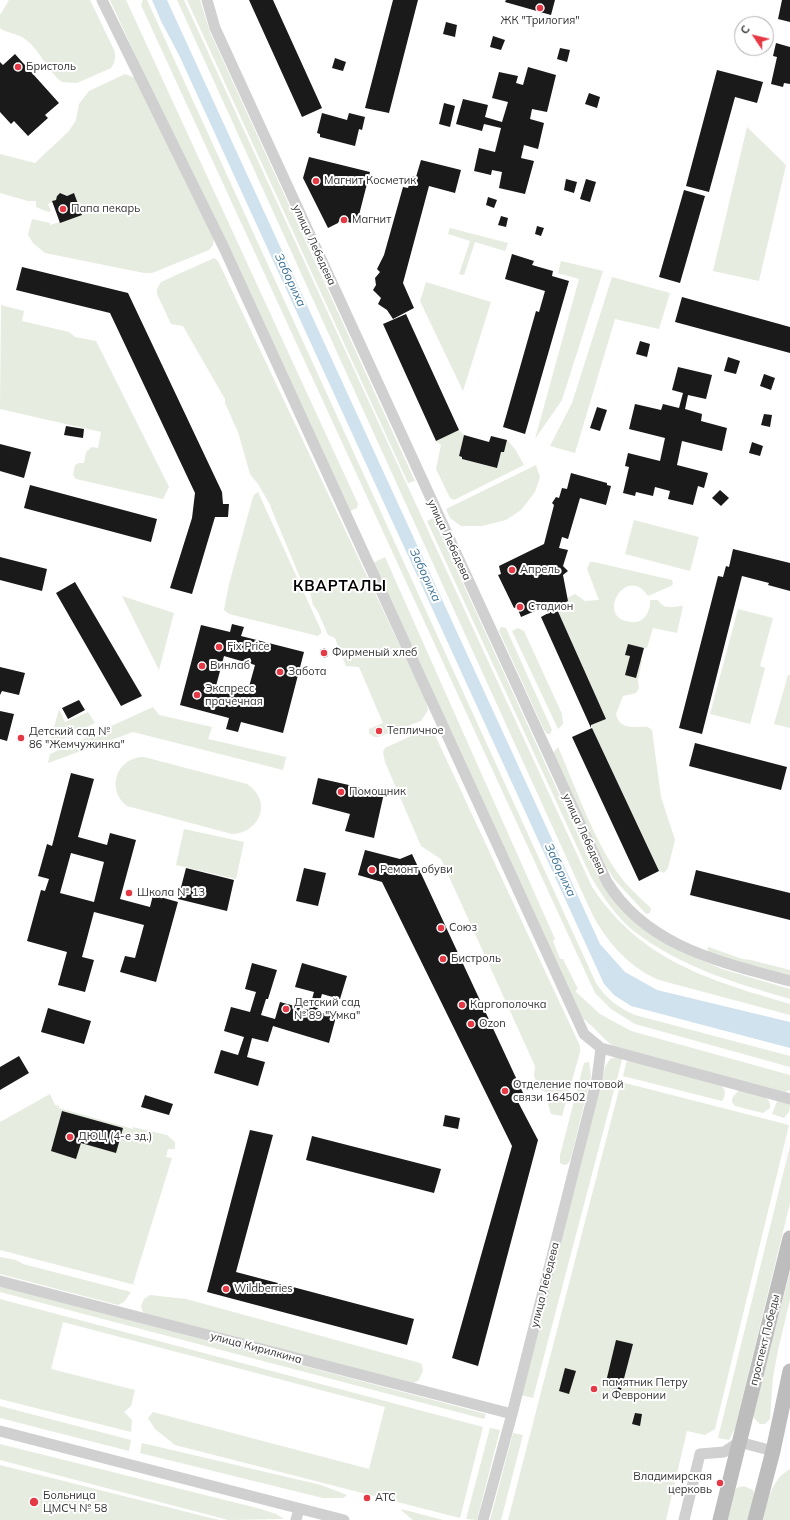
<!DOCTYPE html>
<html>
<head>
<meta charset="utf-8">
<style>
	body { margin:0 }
	#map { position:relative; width:790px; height:1520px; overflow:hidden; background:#fff; font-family:Mulish,sans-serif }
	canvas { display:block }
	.north { position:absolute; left:734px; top:16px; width:40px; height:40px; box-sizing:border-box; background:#fff; border:1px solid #adadad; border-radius:50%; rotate:305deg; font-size:11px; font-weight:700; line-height:16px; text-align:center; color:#333 }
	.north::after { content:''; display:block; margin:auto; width:14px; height:18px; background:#e63946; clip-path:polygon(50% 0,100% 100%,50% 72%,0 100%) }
</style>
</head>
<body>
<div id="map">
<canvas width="790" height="1520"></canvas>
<div class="north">С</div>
</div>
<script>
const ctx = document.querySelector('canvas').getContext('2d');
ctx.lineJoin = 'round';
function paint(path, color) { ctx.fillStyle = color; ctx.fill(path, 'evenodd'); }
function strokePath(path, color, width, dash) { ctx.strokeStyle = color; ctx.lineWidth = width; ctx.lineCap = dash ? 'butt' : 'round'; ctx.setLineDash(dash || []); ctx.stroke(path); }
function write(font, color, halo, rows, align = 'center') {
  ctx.font = font + ' Mulish,sans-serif'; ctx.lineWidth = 4; ctx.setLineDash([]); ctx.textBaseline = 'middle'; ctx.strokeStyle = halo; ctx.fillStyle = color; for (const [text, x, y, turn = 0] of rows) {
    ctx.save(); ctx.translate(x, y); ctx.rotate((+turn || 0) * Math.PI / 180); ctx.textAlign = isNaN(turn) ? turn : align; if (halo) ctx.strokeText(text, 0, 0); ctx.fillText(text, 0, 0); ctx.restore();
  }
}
paint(new Path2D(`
	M9 0H90L114 50C116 57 115 62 111 68L77 83 62 82C47 71 40 50 25 39 18 33 5 33 0 28V15Z
	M110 0H126L358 504 357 508 346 513 344 511Z
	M143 0H147L596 983C607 999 617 1007 635 1015L790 1056V1067L635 1024 611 1009 595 993 141 5Z
	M177 0H184L592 887C641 961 709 980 790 1004V1015L659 980C629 967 609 944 593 916Z
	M187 0H200L210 32 415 481 408 483Z
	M125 74 135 78 214 239 213 245 209 250 152 273H144L45 253 33 243 28 235 32 219 50 223V225L82 215 74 193 67 196 61 193 59 194 56 200 48 204 51 211 48 212 36 207V201H28L0 193V154L35 163 69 131 76 120 79 104 89 91Z
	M747 127 786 165 759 281 713 271Z
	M450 228 508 243 505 251 475 242 464 275 459 274 470 241 448 234Z
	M214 258 218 261 426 701 428 710 421 721 378 737H374L369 733V729L383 723 359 667 346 666 335 638 328 635 318 612 313 605 309 588 301 580 269 503 258 484 250 474 238 432 225 403V399L183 326 171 324 157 294V289L161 282Z
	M561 261 603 271 562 400 535 439 579 279 558 273Z
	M612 277 670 293 659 329 615 319 575 453 550 446 572 403Z
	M426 282 491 302 463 391 420 301Z
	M1 305 24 311 22 321 69 332 75 337 96 341 169 487 163 499 76 479 73 475 75 465 79 463H84L86 452 92 447 98 448 101 432 0 409Z
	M459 430 464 435 459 456 462 457V459L497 468 501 452H504L507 440 515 449 524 465 454 500 450 498 436 469 441 445 436 441Z
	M536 465 540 477 535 492 521 510 506 520 482 526H461L450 518 446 509Z
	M258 492 321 630V633L318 636 229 614 224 610 229 584 252 500 254 495Z
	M433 518 587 855 611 894 687 954 722 969 790 989V999C735 983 681 967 635 932 617 918 603 897 591 877L427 521Z
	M634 520 699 537 690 571 625 554Z
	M385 557 555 939 553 941 560 959H563L578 989 576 990V992L600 1014 631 1031 790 1075V1090L785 1092 613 1046C602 1038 594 1026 582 1018L373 563Z
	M590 562H594L672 580 673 584 671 586 648 596C626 563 594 619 631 622 644 624 651 611 650 600H658C664 611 674 606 683 606L677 633 653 628 647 648 638 647 636 659 642 660 638 681 639 688 636 693 623 696 616 714C620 731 634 726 648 727L652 730 661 797 675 840 668 868 664 873 659 871 592 728 591 725 606 719 556 607 568 601 567 598 575 594 585 601 599 600 587 569Z
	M122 596 174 613 159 670Z
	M738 609 773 618 760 666 765 668 750 724 710 714Z
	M501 627 506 628 552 730 550 734H547L544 730 499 631Z
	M518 628 524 631 562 714 563 724 558 729 512 631Z
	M788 675H790V728L774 724Z
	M153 707 159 715 212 727 208 739 286 757 283 770 133 732 48 763 50 754Z
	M59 709 65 722 88 712 95 723 49 746Z
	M424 730H430L434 733 580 1046V1052L562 1116 551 1114 548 1104 552 1097 551 1094 540 1090 534 1076 535 1066 441 859 421 846 385 762 383 752 385 748Z
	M558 747C576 788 593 839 619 875 628 887 640 898 651 908L650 913 646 914 614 879 606 866 553 753Z
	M144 757 247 784C273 801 260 833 232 834L127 806C105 789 117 757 144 757Z
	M184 829 244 842 236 879 176 865Z
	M709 947 742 959 751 960 790 970V978L710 955 707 948Z
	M616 1057 621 1058 622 1060 533 1398 521 1395 605 1067 610 1059Z
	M627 1060 721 1085C726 1090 726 1096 722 1101L623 1076Z
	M589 1062 591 1076 571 1158 568 1164 564 1165 560 1163V1155L584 1063Z
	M621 1082 789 1125 715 1429 705 1435 687 1431 666 1520H508Z
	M740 1090C750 1093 773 1094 770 1108L763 1113 735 1106 732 1102C732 1096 735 1094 740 1090Z
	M50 1094 55 1105 59 1106V1108L133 1129V1127L167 1135 175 1142V1149H168L166 1157 172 1158 133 1284 139 1286 0 1250V1122Z
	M777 1101 790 1104 789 1112 784 1118 772 1114Z
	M790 1146V1203L735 1428 729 1440 718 1438Z
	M0 1257 16 1260 23 1264 131 1292 124 1302 118 1305 0 1274Z
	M790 1271V1300L778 1350 773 1377 770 1419 765 1424H760L753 1417Z
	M0 1286 486 1414 484 1419 0 1292Z
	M150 1295 186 1299 420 1363 422 1365 423 1371 418 1381 413 1383 147 1314 143 1312 141 1306 144 1299Z
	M0 1299 483 1427 460 1518 175 1445 155 1429 148 1418 153 1412 369 1469 385 1407 63 1322 51 1369 135 1390 131 1406 124 1412 132 1420 131 1432 0 1399Z
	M0 1406 131 1440 129 1451 0 1418Z
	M490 1428 500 1430 477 1520 466 1519Z
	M513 1433 523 1435 501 1520H490Z
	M142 1443 321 1485 347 1495 343 1498H323L140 1453Z
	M0 1444 261 1509 276 1514 284 1519 228 1520 0 1460Z
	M0 1465 219 1520H0Z
	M790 1469V1520H763C768 1500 771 1480 790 1469Z
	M744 1486 753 1490 755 1495 749 1520H724L736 1488Z
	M401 1509 443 1520H413L402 1511Z`), '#e6ecdf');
paint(new Path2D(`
	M152 0H167L600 944 625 972 657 990 790 1022V1048L631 1006 614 995 604 984 179 55 161 21Z`), '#cfe2ee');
paint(new Path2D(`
	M249 0H273L322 108 302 117Z
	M393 0H418L389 113 365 108Z
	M506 0H555L551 15 505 2Z
	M782 0H790V22L778 19Z
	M446 22 457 25 455 37 443 34Z
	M493 36 505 40 501 50 490 47Z
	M776 43 790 47V84L784 83 783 87 771 84 777 57 773 56Z
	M560 48 570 50 567 62 557 59Z
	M15 54 59 103 45 115 48 118 28 136 14 121 11 124 0 112V62L3 65Z
	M335 58 346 62 343 71 332 68Z
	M528 67 556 75 547 112 532 109 530 119 544 123 538 149 524 145 521 158 534 161 525 194 499 188 502 172 492 170 491 175 474 171 479 148 495 152 501 128 484 124 482 131 456 124 463 99 488 105 485 117 502 122 508 102 492 98 499 72 518 76 516 83 523 85Z
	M717 70 763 82 757 103 735 97 709 192 686 186Z
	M589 93 600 97 597 108 585 104Z
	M444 103 455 106 450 127 439 124Z
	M322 113 347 120 349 113 365 117 362 130 359 129 355 146 320 137V134L317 133Z
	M309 157 370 172 359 215 351 223 340 219 338 223 328 228 303 178Z
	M421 160 461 170 455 193 429 186 403 283 414 308 393 319 387 310 378 304 381 298 373 290 376 285 375 278 380 272 377 269 384 255 403 187 408 188 412 176 416 177Z
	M566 179 577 182 574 193 564 190Z
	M586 179 596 182 590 202 580 199Z
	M684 190 705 196 680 283 659 277Z
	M60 193 67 196 74 193 82 215 60 223 52 201 56 200 57 196Z
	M488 197 497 200 494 208 486 205Z
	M501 216 508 218 506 227 498 225Z
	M537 226 544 228 541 236 535 234Z
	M512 254 534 261 532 265 553 271 552 276 569 281 525 434 503 427 536 311 539 312 545 291 505 279Z
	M22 267 128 293 222 492 223 504H229L228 517H215L192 594 170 588 192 518 195 493 110 313 16 290Z
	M682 297 790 327V353L675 322Z
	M406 314 459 430 436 441 383 324Z
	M640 341 650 344 647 357 636 354Z
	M728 357 740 361 736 374 724 371Z
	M678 367 712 375 706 399 688 395 685 409 702 414 701 421 727 428 722 451 682 441 677 465 708 473 704 488 698 486 693 505 668 499 670 491 655 487 653 496 636 492 635 496 623 493 629 467 625 466 628 453 660 461 665 438 629 429 635 404 661 410 663 404 679 408 683 393 672 390Z
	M764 374 775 378 771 390 760 386Z
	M597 407 607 410 600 431 590 428Z
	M764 414 772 415 770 427 761 425Z
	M66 426 84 429 83 438 64 435Z
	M464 435 489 442 491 436 507 440 504 452H501L497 468 462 459V457L459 456Z
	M752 442 763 446 760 456 749 453Z
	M0 444 31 452 24 478 0 471Z
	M571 473 607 483V485L611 486 606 505 580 498 568 539 562 537 559 548 568 550 563 566 568 571 563 575 568 601 556 607 606 719 591 725V728L541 617 552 611 549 605 521 617 517 607 514 608 498 575 501 574 499 566 544 544 554 505 552 503 556 497 559 498 562 488 567 489Z
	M30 485 157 519 151 542 24 508Z
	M720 490 729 498 721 506 712 498Z
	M733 549 790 563V591L768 585 769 583 742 576 702 734 679 728 718 576 723 577 726 566 729 567Z
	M0 557 47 569 42 591 0 580Z
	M75 582 142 696 121 706 56 593Z
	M232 624 244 627 241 636 304 652 283 733 241 722 238 732 226 729 229 718 180 705 201 625 230 632ZM224 656 255 665 247 694 216 686Z
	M628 644 644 648 636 678 625 675 630 656 625 655Z
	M325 648 328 656 324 658 320 650Z
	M0 667 25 673 19 695 2 691 0 695Z
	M79 700 85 710 68 719 62 708Z
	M0 711 14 714 7 741 0 739Z
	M592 728 659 871 639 881 572 737Z
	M695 743 787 767 781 790 689 766Z
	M71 773 94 779 78 837 107 845 110 833 136 840 120 899 150 907 153 895 178 902 156 982 120 972 125 956 135 958 144 925 94 912 82 957 94 960 85 992 58 985 67 952 27 941 41 890 45 891 49 879 38 876 47 844 52 846ZM71 853 104 862 94 902 60 893Z
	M318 778 384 793 374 838 345 831 350 814 312 804Z
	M365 850 400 859 412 854 524 1095 516 1098 538 1140 478 1366 452 1358 512 1146 382 882 358 875Z
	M186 868 234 880 227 911 178 899Z
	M304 868 326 873 318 906 296 901Z
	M696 870 790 893V920L690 895Z
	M252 963 277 970 268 999H266L261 1015 275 1019 280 1002 309 1010 314 992 295 987 302 963 347 976 340 999 322 994 317 1011 336 1017 329 1043 273 1026 268 1042 252 1038 247 1057 265 1062 258 1086 214 1073 221 1050 238 1055 244 1037 224 1031 231 1007 250 1012 256 992 245 989Z
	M48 1008 91 1021 84 1044 41 1032Z
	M19 1056 29 1073 0 1090V1067Z
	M145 1095 173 1104 169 1115 141 1107Z
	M62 1111 123 1128 116 1153 81 1143 76 1159 51 1151Z
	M445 1115 460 1118 458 1129 443 1126Z
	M250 1130 273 1135 236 1272 414 1319 407 1345 207 1292Z
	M312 1136 441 1169 434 1193 306 1160Z
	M616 1340 633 1344 621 1390 605 1386Z
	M565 1368 576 1371 569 1394 559 1391Z
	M635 1413 642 1414 640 1426 632 1424Z`), '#1a1a1a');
strokePath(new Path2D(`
	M102 0 224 248 584 1034 601 1048 790 1099
	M207 0 215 28 607 882C647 947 721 962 790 981
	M0 1281 512 1414
	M0 1431 344 1520
	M296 1520 299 1509
	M483 1520 512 1414 597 1079 601 1048
	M684 1520 700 1454 724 1452 739 1442 773 1451`), '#d0d0d0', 11);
strokePath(new Path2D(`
	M720 1520 790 1238
	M755 1520 773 1451 790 1371`), '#bdbdbd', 15);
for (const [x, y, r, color] of [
	[540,8,4,"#e63946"],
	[18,67,4,"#e63946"],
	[316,181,4,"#e63946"],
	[63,209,4,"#e63946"],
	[344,220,4,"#e63946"],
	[512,570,4,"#e63946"],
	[520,607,4,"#e63946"],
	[219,647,4,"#e63946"],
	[324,653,4,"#e63946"],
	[202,666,4,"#e63946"],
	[280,672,4,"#e63946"],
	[197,695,4,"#e63946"],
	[379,731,4,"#e63946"],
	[21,738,4,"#e63946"],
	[341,792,4,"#e63946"],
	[372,870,4,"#e63946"],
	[129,893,4,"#e63946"],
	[441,928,4,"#e63946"],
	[443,959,4,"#e63946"],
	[462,1005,4,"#e63946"],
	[286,1009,4,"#e63946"],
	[471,1024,4,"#e63946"],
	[505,1091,4,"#e63946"],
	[70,1137,4,"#e63946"],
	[226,1289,4,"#e63946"],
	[594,1389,4,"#e63946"],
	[720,1483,4,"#e63946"],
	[367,1498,4,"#e63946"],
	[34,1502,5,"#e63946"]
]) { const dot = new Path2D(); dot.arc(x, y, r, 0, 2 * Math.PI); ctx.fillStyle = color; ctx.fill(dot); strokePath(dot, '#fff', 1.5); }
write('11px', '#333', '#fff', [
	["ЖК \"Трилогия\"",540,21,"center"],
	["Бристоль",26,67],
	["Магнит Косметик",324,181],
	["Папа пекарь",71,209],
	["Магнит",352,220],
	["Апрель",520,570],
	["Стадион",528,607],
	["Fix Price",227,647],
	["Фирменый хлеб",332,653],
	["Винлаб",210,666],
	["Забота",288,672],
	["Экспресс",205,689],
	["прачечная",205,702],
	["Тепличное",387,731],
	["Детский сад №",29,732],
	["86 \"Жемчужинка\"",29,745],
	["Помощник",349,792],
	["Ремонт обуви",380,870],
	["Школа № 13",137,893],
	["Союз",449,928],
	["Бистроль",451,959],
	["Детский сад",294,1003],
	["№ 89 \"Умка\"",294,1016],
	["Каргополочка",470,1005],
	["Ozon",479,1024],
	["Отделение почтовой",513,1085],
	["связи 164502",513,1098],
	["ДЮЦ (4-е зд.)",78,1137],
	["Wildberries",234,1289],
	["памятник Петру",602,1383],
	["и Февронии",602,1396],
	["Владимирская",712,1477,"right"],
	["церковь",712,1490,"right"],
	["Больница",43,1496],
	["ЦМСЧ № 58",43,1509],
	["АТС",375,1498]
], 'left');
write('11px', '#333', '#fff', [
	["улица Лебедева",314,245,65],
	["улица Лебедева",449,540,65],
	["улица Лебедева",584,834,65],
	["улица Лебедева",545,1285,-76],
	["проспект Победы",765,1340,-76],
	["улица Кирилкина",256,1348,15]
]);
write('italic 12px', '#3f7597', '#fff', [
	["Забориха",290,280,65],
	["Забориха",425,575,65],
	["Забориха",560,870,65]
]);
ctx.letterSpacing = '1px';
write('bold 15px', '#000', '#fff', [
	["КВАРТАЛЫ",340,586]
]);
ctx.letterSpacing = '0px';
</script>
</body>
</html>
